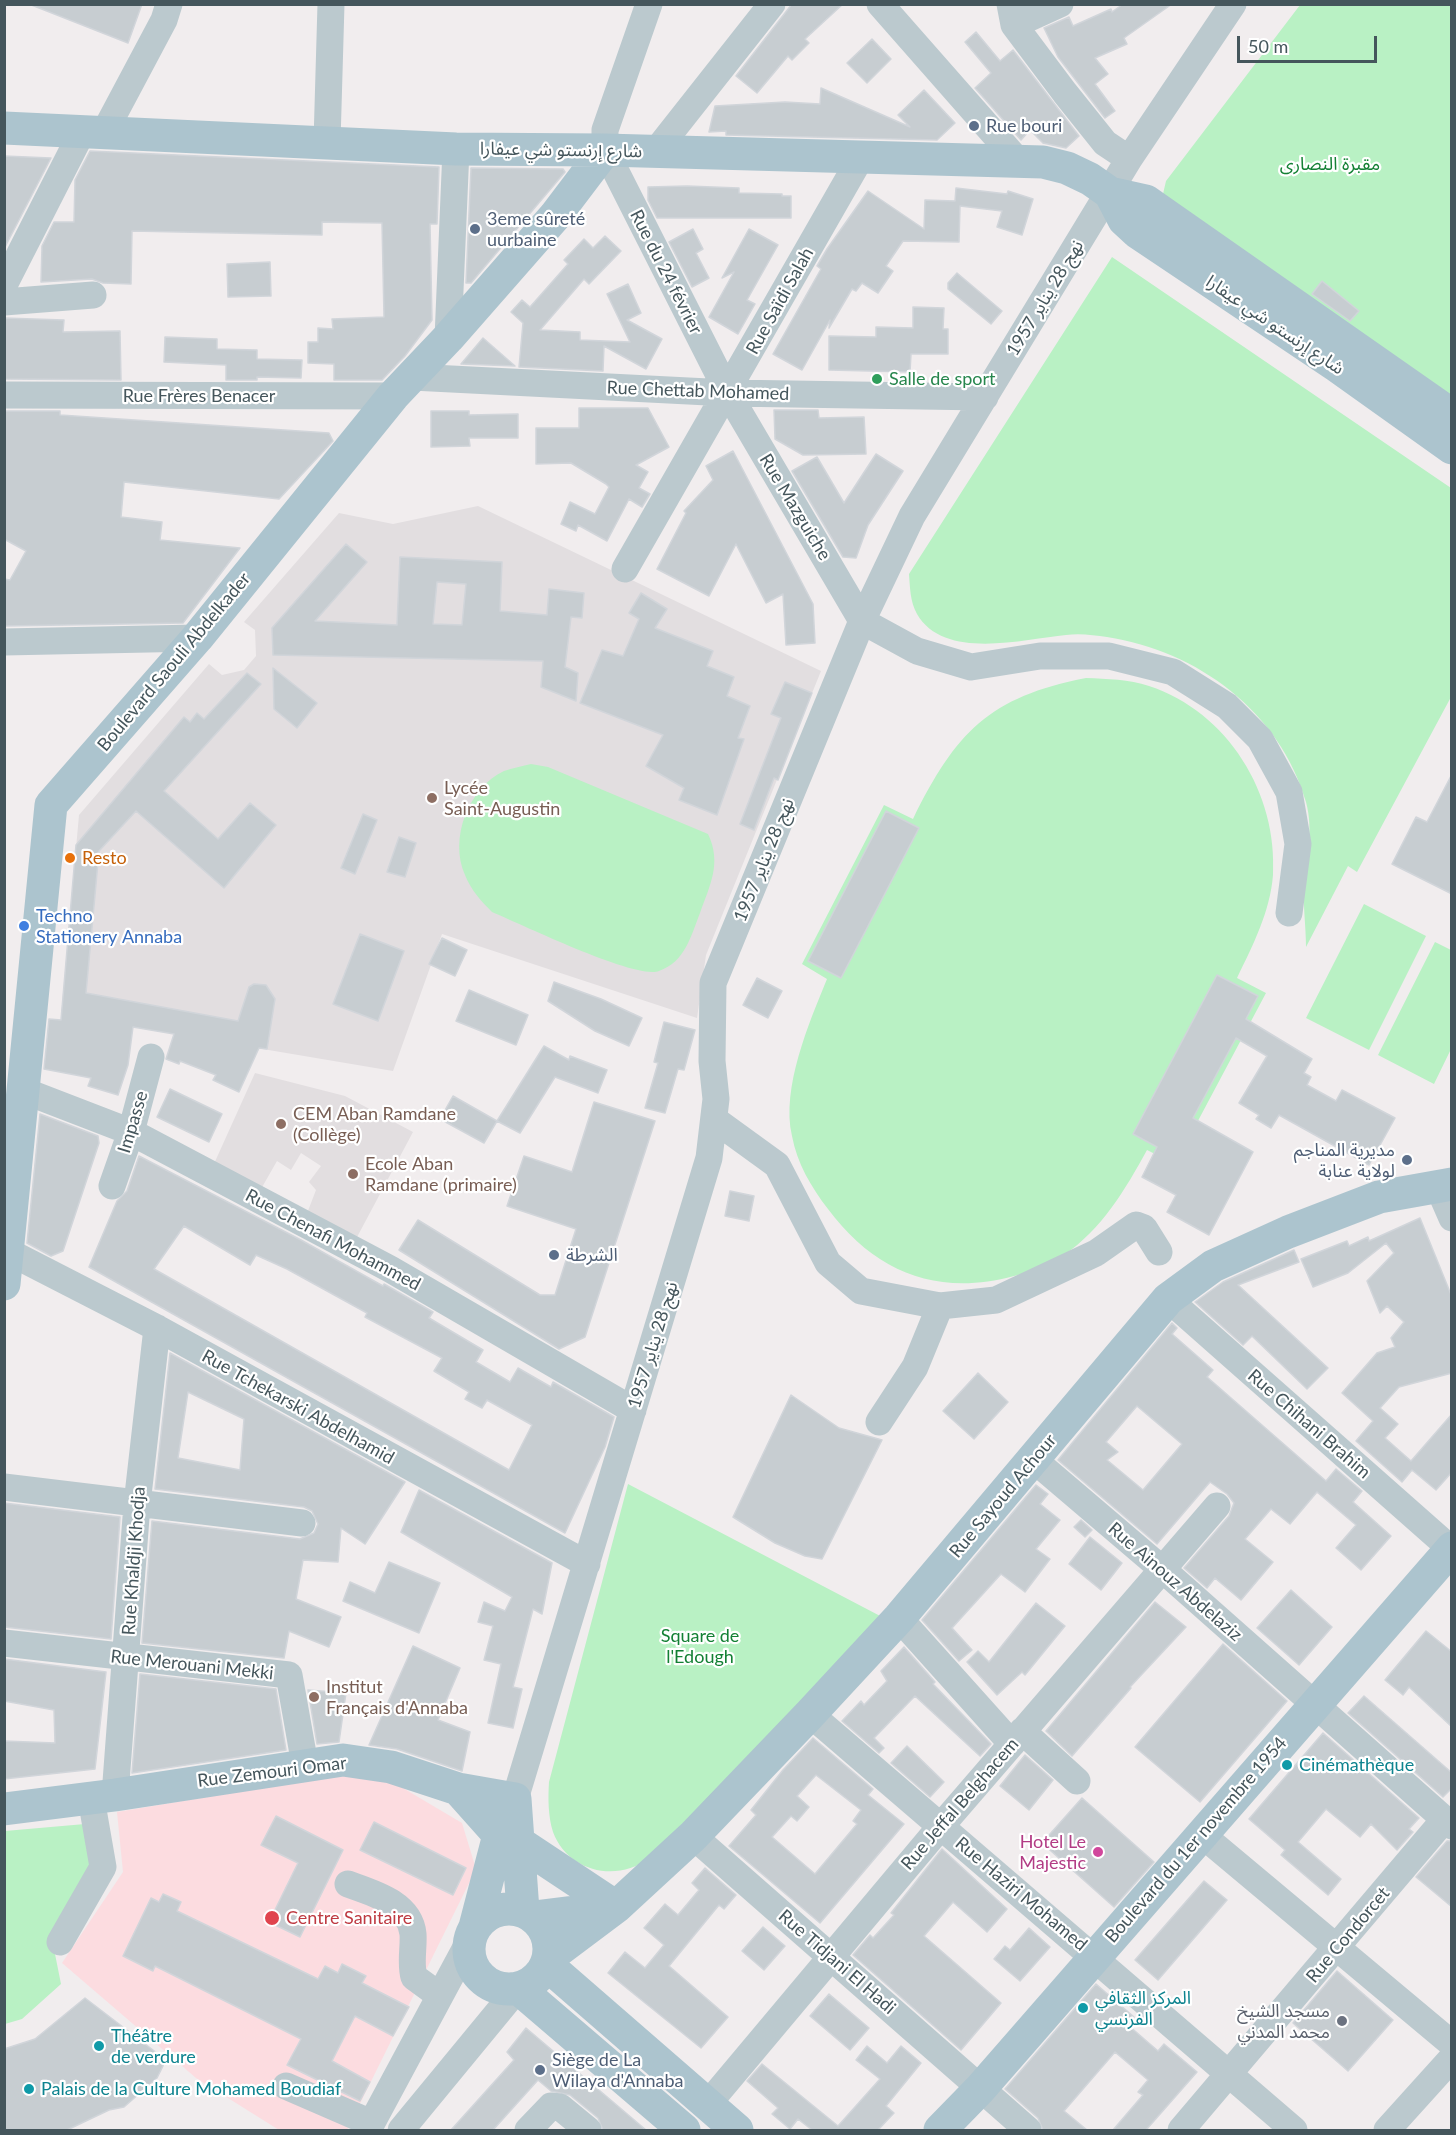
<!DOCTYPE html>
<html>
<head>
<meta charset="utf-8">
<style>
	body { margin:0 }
	#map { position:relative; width:1456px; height:2135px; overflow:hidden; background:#f1edee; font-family:Lato,sans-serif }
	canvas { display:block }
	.frame { position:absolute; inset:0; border:6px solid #45565c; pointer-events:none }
	.scale { position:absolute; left:1237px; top:36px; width:140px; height:27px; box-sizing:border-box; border:3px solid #45565c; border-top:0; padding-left:8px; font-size:18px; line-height:21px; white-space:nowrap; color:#45565c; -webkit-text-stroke:4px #fff; paint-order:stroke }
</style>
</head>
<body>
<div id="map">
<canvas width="1456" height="2135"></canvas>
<div class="frame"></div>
<div class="scale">50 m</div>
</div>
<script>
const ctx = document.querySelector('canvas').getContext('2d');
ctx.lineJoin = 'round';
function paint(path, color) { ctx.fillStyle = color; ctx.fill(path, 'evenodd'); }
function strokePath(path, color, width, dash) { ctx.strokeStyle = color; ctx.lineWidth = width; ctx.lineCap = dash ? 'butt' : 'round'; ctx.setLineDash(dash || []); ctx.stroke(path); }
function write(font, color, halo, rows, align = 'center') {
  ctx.font = font + ' Lato,"Noto Sans Arabic",sans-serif'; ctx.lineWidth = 4.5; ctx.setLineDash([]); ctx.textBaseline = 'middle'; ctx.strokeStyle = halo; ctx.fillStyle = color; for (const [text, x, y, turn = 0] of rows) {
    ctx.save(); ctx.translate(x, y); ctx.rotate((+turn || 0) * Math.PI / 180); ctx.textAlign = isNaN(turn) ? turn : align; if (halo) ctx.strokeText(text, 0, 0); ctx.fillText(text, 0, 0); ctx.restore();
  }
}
paint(new Path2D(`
	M478 506 821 671 706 955 697 1018 442 934 393 1071 61 1015 79 815 209 664 222 675 244 670 256 656 255 630 244 622 339 513 393 524Z
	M255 1073 345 1096 413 1132 356 1239 306 1216 316 1190 309 1182 321 1166 301 1153 291 1170 277 1161 261 1189 213 1166Z`), '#e2dee0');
paint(new Path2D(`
	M339 1775 386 1778 462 1823 476 1869 347 2130H279L196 2078 62 1963 123 1872 117 1812Z`), '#fcdce0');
paint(new Path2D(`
	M1300 5H1451V400L1163 194 1166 181Z
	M1112 257 1451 488V697L1357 872 1348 866 1306 947C1306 927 1303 907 1304 887 1306 858 1314 832 1306 802 1280 712 1198 651 1107 637 1094 635 1079 633 1066 635 1024 639 944 661 917 614 910 602 910 587 909 574Z
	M1086 678C1107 679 1129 679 1149 686 1228 712 1278 794 1273 875 1270 912 1253 945 1237 978L1266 993 1175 1164 1147 1150C1125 1190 1102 1229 1064 1255 1049 1266 1031 1272 1014 1276 937 1297 875 1272 828 1209 811 1187 797 1163 792 1136 781 1088 809 1023 827 979L802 964 884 805 913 819C956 732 989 697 1086 678Z
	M531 764 548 767 708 834C722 863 710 885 700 913 691 936 685 962 659 971 636 980 521 924 492 912 481 901 471 890 465 875 449 839 468 788 504 771 512 768 523 766 531 764Z
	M1364 904 1426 936 1369 1050 1306 1018Z
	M1435 942 1451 950V1049L1434 1084 1378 1055Z
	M628 1484 884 1618 649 1858C617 1883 568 1872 553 1832 548 1816 548 1798 549 1782Z
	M85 1824 94 1868 52 1939 61 1984 22 2019 5 2024V1831Z`), '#b9f1c4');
const building = new Path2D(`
	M29 4H142L128 43Z
	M792 4H843L805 39 809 43 792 60 788 56 757 93 736 76Z
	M1123 4H1172L1124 38 1127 44 1095 58 1108 74 1095 84 1115 111 1105 118 1058 57 1044 28 1069 17 1073 26 1111 9 1112 12Z
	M976 32 1000 61 1013 50 1079 136 1066 148 1043 143 1030 130 1021 140 975 88 991 73 965 42Z
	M872 39 891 59 867 83 847 63Z
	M821 88 910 127 898 115 924 90 955 123 937 140 726 135V131L709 132 715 106 785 102 820 104Z
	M90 151 439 167 437 224H430L432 320 405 356 382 380H334V364L308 363V342H318V328L333 329 332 319 384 317 382 223 322 222V235L132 231 131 284 103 283 92 279 41 282 42 246 54 222H74L75 180Z
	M4 156 51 158 4 249Z
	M471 168 563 169 565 172 471 283H466Z
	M687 186 739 188V193L782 194V196H791V218H657L648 200V187Z
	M956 188 1007 194 1008 191 1033 199 1022 235 997 227 1002 211 960 206 959 242 903 241 886 266 893 271 878 293 862 283 856 291 852 289 829 328 830 320 802 370 773 354 821 269 817 266 827 249 868 191 924 229 925 200 955 201Z
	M693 229 703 249 696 253 709 278 692 287 669 242Z
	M749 229 778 245 747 300 755 304 738 334 709 317 734 272 722 278Z
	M605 236 621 251 589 284 584 279 540 330 580 332V340L630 342 607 294 628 284 641 313 627 320 662 339 646 369 604 346 603 371 519 367 523 323 511 312 522 300 530 307 568 264 564 260 584 239 593 248Z
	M270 262 271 296 228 297 227 264Z
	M957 273 1002 311 991 324 948 289V283Z
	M1322 281 1359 311 1350 321 1312 294Z
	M913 307 944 308 943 329H948V354H911L910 372 829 370V336L876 337V327L913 328Z
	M4 318 64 320 63 332 120 331 121 380 4 379Z
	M165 337 217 339V349L257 350V359L302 360 301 378 257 377V380H226V365L164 362Z
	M483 338 515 366 461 364Z
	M579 408H648L669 447 636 465 648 472 639 488 650 494 642 507 629 499 607 541 578 525 576 531 561 524 570 502 595 514 609 487 606 484 571 463 536 464V428H579Z
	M774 410H818L819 418 864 417 866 454 803 455 775 439Z
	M4 411H60V415L329 433 333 441 279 499 124 482 121 517 162 522 160 540 240 548 183 623 4 626V579L10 580 26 551 4 539Z
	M431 411H469V415L518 414V438H469L470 446 431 447Z
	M733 451 813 604 815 643 786 645 783 594 766 603 736 544 709 596 657 569 686 513 684 511 713 480 706 466Z
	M876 454 903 471 868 525 856 558 843 557 792 471 817 457 844 503Z
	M346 544 367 562 315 621 397 625 400 557 502 562 500 611 547 615 549 589 584 593 582 618 571 617 565 667 578 673 576 701 541 687 543 661 273 655 272 628ZM437 582 466 584 462 625 433 624Z
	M641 593 667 609 655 628 713 651 707 666 734 677 727 696 750 706 738 738 744 739 717 815 679 800 684 788 646 766 663 735 580 703 602 650 623 656 639 619 629 613Z
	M273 668 317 703 297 728 274 709Z
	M247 673 261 684 164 791 218 839 250 803 276 825 224 888 136 811 99 851 86 993 238 1021 249 987 254 984 266 985 275 999 267 1049 259 1048 239 1092 213 1080 216 1075 180 1061 179 1064 166 1059 174 1034 133 1027 128 1065 118 1095 88 1086 91 1078 44 1069 49 1019 61 1020 76 845 184 717 190 722 197 713 204 719Z
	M785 682 812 693 778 780 774 778 754 830 740 824 781 718 771 714Z
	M1452 774V894L1392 864 1416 817 1427 822Z
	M886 811 919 828 841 978 808 961Z
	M363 814 377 820 355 874 341 868Z
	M399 837 416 843 405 877 387 872Z
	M360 934 404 951 378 1021 333 1004Z
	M442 938 467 950 455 976 429 964Z
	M1217 975 1258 996 1246 1019 1312 1059 1304 1073 1311 1077 1307 1085 1336 1101 1342 1090 1395 1118 1369 1165 1279 1115 1271 1128 1256 1119 1259 1115 1239 1103 1267 1056 1236 1038 1193 1118 1253 1152 1209 1235 1167 1212 1176 1195 1142 1177 1157 1147 1133 1134Z
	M757 978 782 991 768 1018 743 1005Z
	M554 982 601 999 642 1018 629 1046 595 1031 548 1001Z
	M469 990 528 1015 516 1045 456 1021Z
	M664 1022 695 1030 684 1070 678 1069 665 1113 645 1108 658 1063 654 1062Z
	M544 1046 569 1060 570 1056 607 1070 598 1093 555 1077 520 1133 497 1121Z
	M170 1089 222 1114 209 1142 157 1117Z
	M453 1096 497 1121 484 1143 440 1119Z
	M594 1102 655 1121 585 1337 559 1349 399 1250 418 1220 540 1295H555L576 1229 507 1206 524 1156 572 1172Z
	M40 1114 98 1136 99 1143 63 1251 51 1256 27 1243Z
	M139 1156 301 1240 383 1286 384 1284 433 1312 429 1318 483 1350 476 1362 510 1382 518 1368 551 1387 553 1382 614 1417 605 1447 565 1533 89 1267 117 1201 127 1191ZM184 1226 250 1265 256 1255 287 1269 367 1313 365 1317 442 1358 434 1371 469 1392 465 1399 482 1408 487 1400 532 1425 509 1470 154 1269Z
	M730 1191 754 1196 749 1221 725 1216Z
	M1420 1218 1452 1297V1373L1399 1387 1380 1408 1398 1424 1385 1438 1411 1461 1452 1414V1472L1436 1490 1412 1470 1402 1482 1356 1441 1373 1421 1342 1393 1377 1353 1395 1347 1391 1338 1404 1322 1387 1306 1380 1313 1367 1281 1394 1253 1386 1243 1348 1273 1313 1287 1301 1259 1347 1241 1349 1246 1368 1237 1369 1241Z
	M1294 1250 1299 1262 1238 1285 1328 1368 1307 1389 1252 1336 1243 1345 1195 1302 1223 1282Z
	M1172 1323 1177 1328 1172 1334 1213 1370 1207 1377 1326 1481 1336 1469 1362 1491 1353 1502 1391 1536 1361 1570 1336 1548 1356 1525 1317 1492 1290 1524 1271 1509 1245 1539 1273 1562 1241 1600 1215 1578 1207 1588 1184 1568 1229 1516 1234 1503 1227 1494 1210 1482 1157 1544 1058 1460ZM1137 1406 1182 1444 1143 1490 1107 1460 1118 1452 1106 1442Z
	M170 1353 405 1482 365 1544 341 1528 338 1562 303 1560 296 1599 341 1617 329 1647 289 1631 284 1658 142 1643 152 1521 300 1539 314 1533 318 1524 312 1511 304 1507 155 1489ZM188 1392 244 1419 240 1470 178 1458Z
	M978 1373 1008 1402 974 1439 943 1411Z
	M791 1395 839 1428 882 1440 822 1559 805 1556 775 1543 733 1517Z
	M1036 1485 1048 1494 1040 1504 1060 1520 1036 1549 1050 1559 1025 1592 1001 1574 952 1628 972 1650 959 1661 922 1620Z
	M419 1490 552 1563 542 1614 533 1609 513 1687 522 1689 513 1728 488 1723 501 1664 484 1660 493 1626 478 1622 484 1602 505 1611 512 1597 401 1532Z
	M4 1503 120 1517 111 1639 4 1627Z
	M1081 1520 1092 1530 1085 1537 1074 1527Z
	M1090 1537 1122 1563 1101 1590 1069 1564Z
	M389 1562 440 1583 419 1633 343 1601 350 1582 375 1593Z
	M1291 1590 1332 1627 1299 1665 1257 1628Z
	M1155 1602 1186 1627 1130 1687 1131 1688 1072 1756 1046 1731Z
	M1036 1603 1065 1626 1025 1675 1022 1672 997 1695 967 1662 978 1651 989 1662Z
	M1426 1631 1452 1652V1727L1409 1687 1403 1695 1385 1680Z
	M1223 1644 1287 1701 1200 1802 1135 1747Z
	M413 1646 460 1668 438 1720 470 1732 462 1771 397 1749 369 1745Z
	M904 1647 935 1682 933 1684 991 1744 980 1756 915 1696 874 1738 884 1748 879 1753 842 1721 861 1701 864 1705 887 1681 881 1671Z
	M4 1659 106 1672 95 1769 4 1779V1741L55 1743 54 1710 4 1701Z
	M140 1674 276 1689 286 1750 132 1773Z
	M308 1690 346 1693 339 1742 317 1744Z
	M1364 1696 1452 1773V1788L1443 1797 1348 1713Z
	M1323 1733 1419 1818 1409 1829 1413 1832 1397 1850 1371 1824 1360 1837 1326 1809 1298 1842 1341 1879 1328 1895 1281 1855 1285 1850 1249 1819Z
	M813 1738 873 1789 868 1795 904 1824 820 1923 729 1846 756 1815 751 1810 783 1770ZM816 1775 861 1810 853 1821 857 1824 815 1874 772 1837 791 1816 797 1821 809 1807 797 1796Z
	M907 1746 944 1782 930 1797 891 1763Z
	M1025 1755 1053 1780 1029 1810 1000 1786Z
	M1082 1798 1154 1862 1114 1907 1042 1843Z
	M276 1816 343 1850 300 1937 269 1922 298 1863 261 1845Z
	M374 1822 466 1868 453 1895 360 1850Z
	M1447 1841H1452V1907L1416 1877Z
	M942 1849 1007 1909 987 1932 953 1902 924 1936 1001 2003 961 2050 853 1955 870 1935 873 1938 894 1915 891 1913Z
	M705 1868 736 1895 724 1909 719 1905 669 1966 728 2017 701 2048 608 1973 625 1952 645 1968 664 1945 644 1928 665 1904 678 1915 699 1890 692 1883Z
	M1204 1881 1227 1900 1158 1980 1135 1960Z
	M163 1894 181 1902 177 1911 318 1979 325 1966 338 1973 342 1964 366 1976 362 1983 409 2007 393 2036 355 2016 332 2061 370 2082 360 2101 287 2065 301 2039 155 1966 153 1971 123 1956 151 1898 159 1902Z
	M763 1927 785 1946 764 1970 742 1951Z
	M1029 1928 1050 1947 1020 1981 994 1959 1005 1946 1010 1950Z
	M1337 1971 1393 2020 1348 2071 1293 2023Z
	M1096 1984 1134 2017 1128 2025 1158 2051 1164 2044 1197 2072 1146 2130H1113L1143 2095 1138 2092 1148 2080 1115 2052 1064 2111 1087 2130H1043L1038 2118 1005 2089Z
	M829 1994 869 2028 850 2050 810 2016Z
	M85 1998 166 2060 157 2078 124 2107 109 2110 67 2130H4V2049L35 2039Z
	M526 2028 646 2130H603L598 2118 570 2095 551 2091 538 2080 493 2130H451L514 2060 507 2052Z
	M867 2046 887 2063 901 2046 921 2063 886 2106 894 2113 878 2130H812L798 2119 790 2129 772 2114 778 2108 747 2081 762 2064 838 2126 880 2079 856 2060Z`);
paint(building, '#c7cdd1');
strokePath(building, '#d1d5da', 1.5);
strokePath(new Path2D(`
	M649 4 605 130V150L728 393 862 621 917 651 971 667 1040 656H1109L1173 672 1227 706 1260 739 1289 792 1298 844 1289 913
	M880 4 1018 161
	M1010 4 1014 25 1065 93 1105 143 1129 159
	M1014 25 1060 4
	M105 131 164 20 169 4
	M327 142 331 4
	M656 151 772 4
	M4 285 83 130
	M4 302 93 295
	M448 338 456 149
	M412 377 728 393 985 397
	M4 395 393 396
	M625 569 861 157
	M4 642 197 638
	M22 1090 131 1132 390 1269 633 1410
	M715 1120 777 1165 828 1263 861 1291 940 1306 915 1367 879 1422
	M112 1186 131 1132 151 1057
	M1438 1186 1452 1218
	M9 1252 157 1328 587 1564
	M1168 1299 1451 1549
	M940 1306 996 1300 1096 1253 1136 1225 1144 1228 1159 1252
	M1034 1460 1162 1569 1452 1826
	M4 1487 302 1523
	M899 1618 1012 1744
	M4 1643 289 1675 305 1765
	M810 1714 1294 2130
	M1022 1731 1077 1781
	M115 1795 137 1504 157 1328
	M506 1817 515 1799 709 1158 716 1099 712 1061 713 983 862 621 912 516 1129 159 1233 4
	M1201 1834 1452 2044
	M693 1836 1028 2130
	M348 1884C373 1893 410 1903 413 1934 414 1948 410 1963 414 1977L440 1996
	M60 1942 103 1867 91 1798
	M286 2086 371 2123
	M707 2105 941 1826 1217 1506
	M368 2130 470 1940
	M401 2130 518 1988
	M528 2130 551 2106 560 2107 588 2130
	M1181 2130 1444 1820
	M1387 2130 1452 2058`), '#bbc9ce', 27);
strokePath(new Path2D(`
	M4 128 456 149 605 150 1043 162 1067 168 1090 179 1110 193 1146 201 1452 415
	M1110 193 1124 220 1137 232 1337 366 1452 448
	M4 1284 51 805 197 638 393 396 448 338 555 216 605 150
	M458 1789 499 1835 475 1927
	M4 1809 115 1795 343 1760 391 1767 458 1789 515 1799 523 1911
	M518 1842 616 1907
	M469 1949a40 40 0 1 1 80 0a40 40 0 1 1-80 0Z
	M534 1917 614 1907
	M548 1958 616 1907 693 1836 810 1714 899 1618 1168 1299 1213 1266 1288 1232 1379 1197 1452 1184
	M546 1964 737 2130
	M518 1988 684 2130
	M940 2130 980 2089 1452 1548`), '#acc4ce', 33);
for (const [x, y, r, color] of [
	[974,126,6,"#5c6f8a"],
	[475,229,6,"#5c6f8a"],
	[877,379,6,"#2e9e5b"],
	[432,798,6,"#8d6e63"],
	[70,858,6,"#e8710a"],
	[24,926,6,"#3f7fe0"],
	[281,1124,6,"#8d6e63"],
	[1407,1160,6,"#5c6f8a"],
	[353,1174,6,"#8d6e63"],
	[554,1255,6,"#5c6f8a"],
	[314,1697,6,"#8d6e63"],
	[1287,1765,6,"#0f9aa8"],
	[1098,1852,6,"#d1479c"],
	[272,1918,8,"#e0444e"],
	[1083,2008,6,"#0f9aa8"],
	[1342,2021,6,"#6b7280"],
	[99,2046,6,"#0f9aa8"],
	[540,2070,6,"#5c6f8a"],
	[29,2089,6,"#0f9aa8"]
]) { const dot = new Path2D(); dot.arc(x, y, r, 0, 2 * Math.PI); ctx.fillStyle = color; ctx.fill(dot); strokePath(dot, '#fff', 2); }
write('18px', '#4e5e75', '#fff', [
	["Rue bouri",986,126],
	["3eme sûreté",487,219],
	["uurbaine",487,240],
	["مديرية المناجم",1395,1150,"right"],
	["لولاية عنابة",1395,1171,"right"],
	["الشرطة",566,1255],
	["Siège de La",552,2060],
	["Wilaya d'Annaba",552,2081]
], 'left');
write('18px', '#45565c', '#fff', [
	["شارع إرنستو شي عيفارا",561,150,1],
	["Rue du 24 février",666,272,63],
	["نهج 28 يناير 1957",1045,298,-59],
	["Rue Saïdi Salah",780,301,-61],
	["شارع إرنستو شي عيفارا",1275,325,34],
	["Rue Chettab Mohamed",698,391,2],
	["Rue Frères Benacer",199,396],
	["Rue Mazguiche",795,507,59],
	["Boulevard Saouli Abdelkader",174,662,-50],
	["نهج 28 يناير 1957",764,860,-68],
	["Impasse",133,1122,-73],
	["Rue Chenafi Mohammed",333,1240,28],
	["نهج 28 يناير 1957",653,1345,-73],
	["Rue Tchekarski Abdelhamid",298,1407,29],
	["Rue Chihani Brahim",1309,1424,41],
	["Rue Sayoud Achour",1003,1496,-50],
	["Rue Khaldji Khodja",134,1561,-86],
	["Rue Ainouz Abdelaziz",1175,1582,41],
	["Rue Merouani Mekki",192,1665,6],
	["Rue Zemouri Omar",272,1772,-7],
	["Rue Jeffal Belghacem",960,1804,-49],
	["Boulevard du 1er novembre 1954",1196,1840,-49],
	["Rue Haziri Mohamed",1021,1894,40],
	["Rue Condorcet",1348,1935,-50],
	["Rue Tidjani El Hadi",837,1962,41]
]);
write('18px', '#138034', '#fff', [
	["مقبرة النصارى",1330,164],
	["Square de",700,1636],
	["l'Edough",700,1657]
]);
write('18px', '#27864d', '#fff', [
	["Salle de sport",889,379]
], 'left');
write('18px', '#785e54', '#fff', [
	["Lycée",444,788],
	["Saint-Augustin",444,809],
	["CEM Aban Ramdane",293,1114],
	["(Collège)",293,1135],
	["Ecole Aban",365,1164],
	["Ramdane (primaire)",365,1185],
	["Institut",326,1687],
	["Français d'Annaba",326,1708]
], 'left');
write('18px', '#c56008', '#fff', [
	["Resto",82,858]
], 'left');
write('18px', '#366cbe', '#fff', [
	["Techno",36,916],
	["Stationery Annaba",36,937]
], 'left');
write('18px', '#0d838f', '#fff', [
	["Cinémathèque",1299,1765],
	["المركز الثقافي",1095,1998],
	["الفرنسي",1095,2019],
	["Théâtre",111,2036],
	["de verdure",111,2057],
	["Palais de la Culture Mohamed Boudiaf",41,2089]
], 'left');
write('18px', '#b23c85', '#fff', [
	["Hotel Le",1086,1842],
	["Majestic",1086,1863]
], 'right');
write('18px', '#be3a42', '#fff', [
	["Centre Sanitaire",286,1918]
], 'left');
write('18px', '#5b616d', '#fff', [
	["مسجد الشيخ",1330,2011],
	["محمد المدني",1330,2032]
], 'right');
</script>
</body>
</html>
